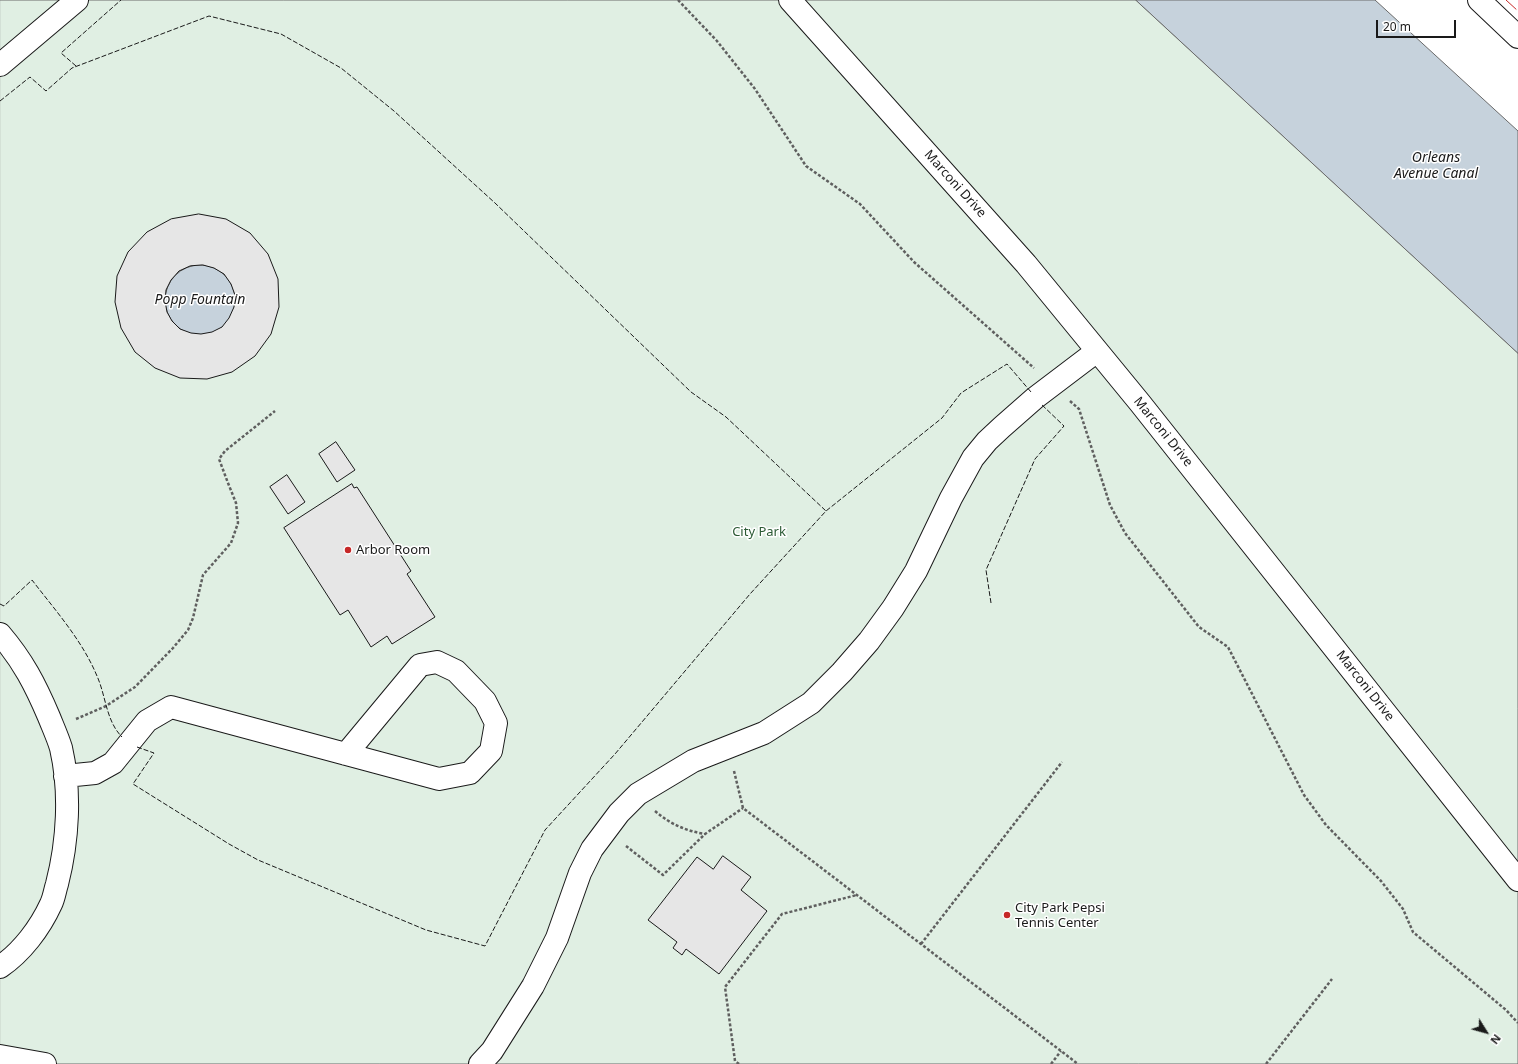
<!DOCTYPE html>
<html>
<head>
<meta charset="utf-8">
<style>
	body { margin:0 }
	#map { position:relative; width:1518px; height:1064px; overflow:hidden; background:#fff; font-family:"Noto Sans",sans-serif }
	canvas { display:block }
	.north { position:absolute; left:1466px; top:1012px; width:40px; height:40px; -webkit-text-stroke:3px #fff; paint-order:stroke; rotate:127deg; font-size:11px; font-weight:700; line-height:16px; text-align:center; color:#1a1a1a }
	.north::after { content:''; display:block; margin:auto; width:14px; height:18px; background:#1a1a1a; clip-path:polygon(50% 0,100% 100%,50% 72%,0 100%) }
	.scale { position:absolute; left:1376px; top:20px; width:80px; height:18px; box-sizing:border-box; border:2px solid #1a1a1a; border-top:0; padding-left:5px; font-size:12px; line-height:14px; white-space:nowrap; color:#1a1a1a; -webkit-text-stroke:3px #fff; paint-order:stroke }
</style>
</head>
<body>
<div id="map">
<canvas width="1518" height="1064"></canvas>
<div class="north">N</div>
<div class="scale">20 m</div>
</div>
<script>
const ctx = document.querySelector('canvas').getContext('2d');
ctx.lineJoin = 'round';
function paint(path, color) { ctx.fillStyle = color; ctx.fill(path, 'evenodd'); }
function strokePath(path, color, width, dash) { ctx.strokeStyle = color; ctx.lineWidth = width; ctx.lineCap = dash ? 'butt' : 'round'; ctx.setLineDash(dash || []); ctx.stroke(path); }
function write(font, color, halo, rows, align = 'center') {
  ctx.font = font + ' "Noto Sans",sans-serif'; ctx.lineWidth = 3; ctx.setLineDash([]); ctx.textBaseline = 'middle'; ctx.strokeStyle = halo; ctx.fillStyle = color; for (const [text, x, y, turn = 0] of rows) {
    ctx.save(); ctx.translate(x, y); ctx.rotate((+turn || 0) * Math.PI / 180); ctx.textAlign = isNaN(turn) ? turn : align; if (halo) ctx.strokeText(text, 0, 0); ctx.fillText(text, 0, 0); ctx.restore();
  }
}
const green = new Path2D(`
	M0 0H1136L1518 353V1064H0Z`);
paint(green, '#e0efe3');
strokePath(green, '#6a6a6a', 1);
const water = new Path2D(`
	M1136 0H1375L1518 131V353Z
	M165 300a35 35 0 1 1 70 0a35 35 0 1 1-70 0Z`);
paint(water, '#c6d2dc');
strokePath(water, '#6a6a6a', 1);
const building = new Path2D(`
	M199 214 226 219 250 233 268 254 278 279 279 307 271 334 255 356 232 372 207 379 180 378 155 368 135 352 121 328 115 302 117 276 128 252 147 232 171 219ZM203 265 214 268 224 274 231 284 235 295 234 307 229 318 222 327 212 332 201 334 191 333 180 329 172 321 167 312 165 301 166 290 171 280 179 271 190 266Z
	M336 442 355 470 337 482 319 454Z
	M287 475 305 502 288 514 270 487Z
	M352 484 354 488 357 487 411 571 407 574 435 617 392 644 387 636 371 647 348 610 340 615 284 528Z
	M723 856 751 877 741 890 767 911 719 974 686 949 682 955 673 948 677 942 648 920 697 857 713 869Z`);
paint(building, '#e6e6e6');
strokePath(building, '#1a1a1a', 1);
const minor = new Path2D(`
	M790 0 1026 264 1140 403 1518 880
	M1479 0 1518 37
	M0 65 77 0
	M0 634C23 661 35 684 49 717 53 727 58 738 61 748 71 792 68 841 57 884 55 890 54 898 51 904 40 928 22 952 0 967
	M65 776 95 773 113 763 147 721 171 707 439 779 470 773 491 751 496 723 485 701 456 671 437 662 420 665 346 754
	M0 1056 45 1064
	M480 1064 492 1051 533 986 557 938 580 873 592 849 619 813 638 794 693 761 764 733 811 703 842 672 869 641 893 608 916 571 951 498 973 458 987 441 1002 427 1035 398 1097 351`);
strokePath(minor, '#1a1a1a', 24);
strokePath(new Path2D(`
	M678 0 717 41 755 89 806 166 860 204 914 262 1034 368
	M1070 401 1079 409 1110 505 1125 533 1199 627 1228 647 1304 795 1326 825 1381 881 1403 909 1413 932 1506 1010 1518 1023
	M76 719 106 706 135 687 173 648 188 630 193 618 203 575 231 543 238 523 236 503 228 483 219 459 225 451 275 411
	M734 771 743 808 1078 1064
	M655 811C670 824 686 831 705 834
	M626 846 663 875 705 834 743 808
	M921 944 1062 762
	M739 1064 735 1061 725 987 782 914 857 895
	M1051 1064 1061 1051
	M1266 1064 1332 979`), '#5f5f5f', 2.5, [3, 2]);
strokePath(minor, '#fff', 22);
strokePath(new Path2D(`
	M76 66 61 53 121 0
	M0 101 30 77 46 91 72 68 209 16 281 34 341 68 394 111 495 203 691 392 726 417 826 511
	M991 603 986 570 1035 459 1064 426 1041 404
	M0 604 4 606 32 580C55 610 82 640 97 676 106 696 106 721 122 737
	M137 747 154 753 133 784 229 844 258 860 426 930 485 946 545 830 615 754 750 594 826 511 942 418 961 393 1007 364 1031 392`), '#1a1a1a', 1, [5, 2]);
strokePath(new Path2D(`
	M1506 0 1518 11`), '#c62828', 1, [14, 3, 2, 3]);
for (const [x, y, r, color] of [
	[348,550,4,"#c62828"],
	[1007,915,4,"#c62828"]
]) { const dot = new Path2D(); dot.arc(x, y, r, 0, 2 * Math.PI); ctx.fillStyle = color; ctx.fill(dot); strokePath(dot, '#fff', 1.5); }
write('13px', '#1a1a1a', '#fff', [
	["Marconi Drive",955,184,48],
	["Marconi Drive",1163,432,51],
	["Marconi Drive",1365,686,52]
]);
write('13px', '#2b5a34', '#fff', [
	["City Park",759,532]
]);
write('13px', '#1a1a1a', '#fff', [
	["Arbor Room",356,550],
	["City Park Pepsi",1015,908],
	["Tennis Center",1015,923]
], 'left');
write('italic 14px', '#1a1a1a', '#fff', [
	["Orleans",1436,158],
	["Avenue Canal",1436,174],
	["Popp Fountain",200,300]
]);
</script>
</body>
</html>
